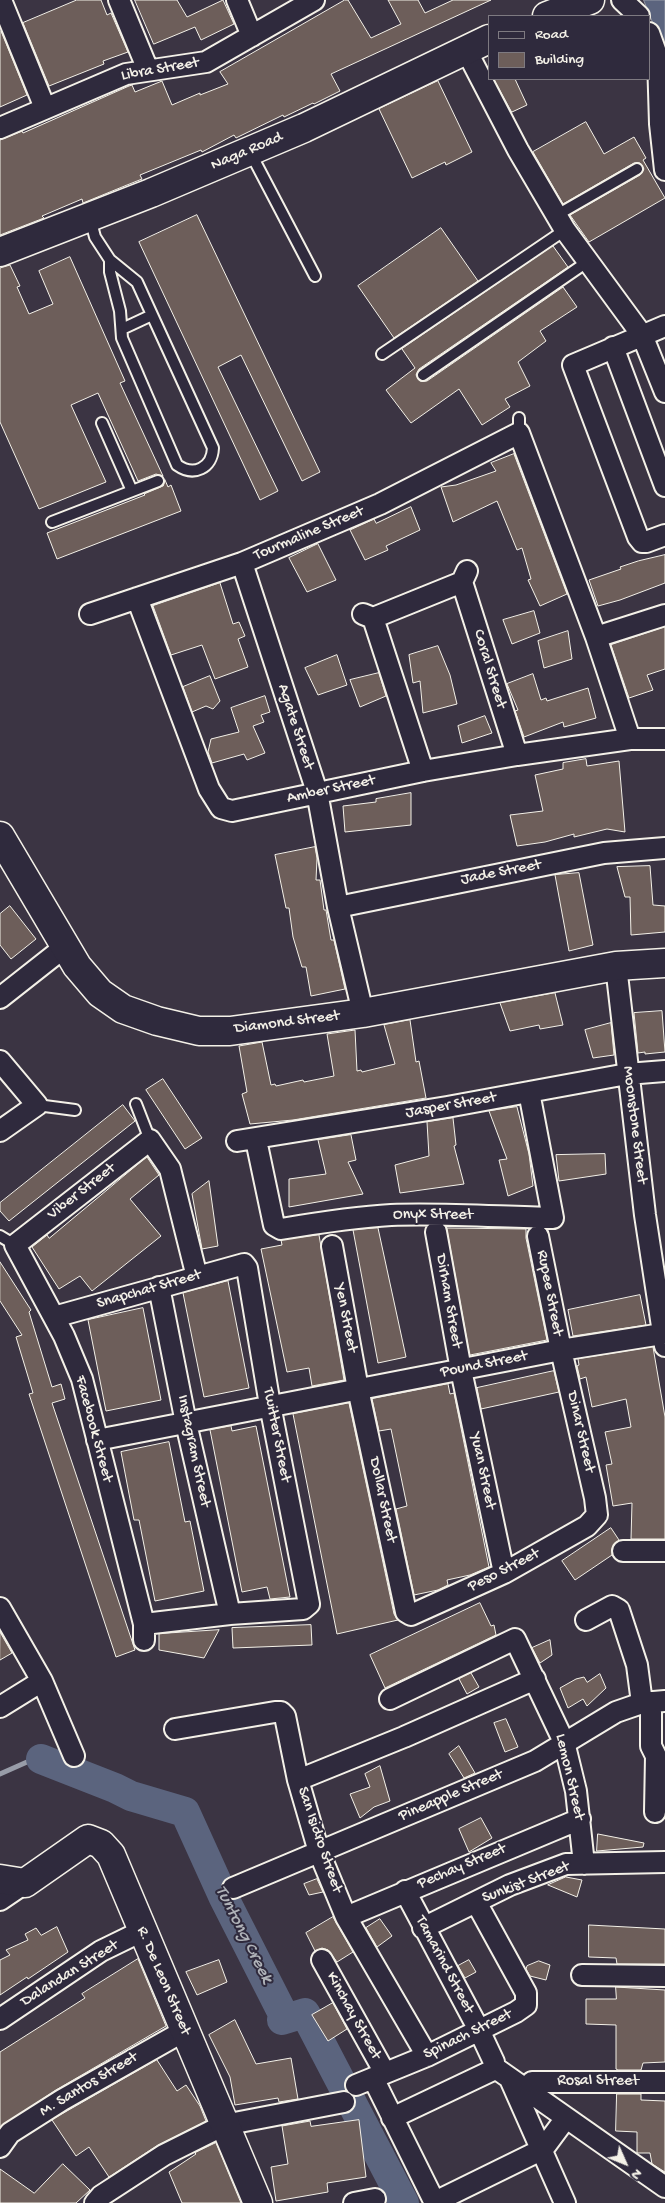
<!DOCTYPE html>
<html>
<head>
<meta charset="utf-8">
<style>
	body { margin:0 }
	#map { position:relative; width:665px; height:2203px; overflow:hidden; background:#3b3443; font-family:"Gochi Hand",sans-serif }
	canvas { display:block }
	.legend { position:absolute; left:488px; top:15px; width:162px; height:65px; box-sizing:border-box; background:#2f2a3d; border:1px solid #7e7a81; margin:0; padding:6px 9px; list-style:none; font-size:15px; color:#f4f1e8 }
	.legend li { display:flex; align-items:center; gap:10px; height:25px }
	.legend b { width:25px; border:1px solid #7e7a81 }
	.north { position:absolute; left:600px; top:2138px; width:50px; height:50px; -webkit-text-stroke:4px #2f2a3d; paint-order:stroke; rotate:134deg; font-size:14px; font-weight:700; line-height:20px; text-align:center; color:#f4f1e8 }
	.north::after { content:''; display:block; margin:auto; width:18px; height:22px; background:#f4f1e8; clip-path:polygon(50% 0,100% 100%,50% 72%,0 100%) }
</style>
</head>
<body>
<div id="map">
<canvas width="665" height="2203"></canvas>
<ul class="legend">
<li><b style="height:6px;background:#2f2a3d"></b>Road</li>
<li><b style="height:14px;background:#6d5e5a"></b>Building</li>
</ul>
<div class="north">N</div>
</div>
<script>
const ctx = document.querySelector('canvas').getContext('2d');
ctx.lineJoin = 'round';
function paint(path, color) { ctx.fillStyle = color; ctx.fill(path, 'evenodd'); }
function strokePath(path, color, width, dash) { ctx.strokeStyle = color; ctx.lineWidth = width; ctx.lineCap = dash ? 'butt' : 'round'; ctx.setLineDash(dash || []); ctx.stroke(path); }
function write(font, color, halo, rows, align = 'center') {
  ctx.font = font + ' "Gochi Hand",sans-serif'; ctx.lineWidth = 4; ctx.setLineDash([]); ctx.textBaseline = 'middle'; ctx.strokeStyle = halo; ctx.fillStyle = color; for (const [text, x, y, turn = 0] of rows) {
    ctx.save(); ctx.translate(x, y); ctx.rotate((+turn || 0) * Math.PI / 180); ctx.textAlign = isNaN(turn) ? turn : align; if (halo) ctx.strokeText(text, 0, 0); ctx.fillText(text, 0, 0); ctx.restore();
  }
}
const water = new Path2D(`
	M644 0H665V44L652 21Z`);
paint(water, '#5b647e');
strokePath(water, '#989ca8', 1);
strokePath(new Path2D(`
	M0 1774 27 1762 41 1759`), '#989ca8', 5);
strokePath(new Path2D(`
	M41 1759 115 1788 131 1796 185 1812 224 1898 283 2014 282 2020 305 2013 404 2203`), '#5b647e', 30);
const building = new Path2D(`
	M77 0H101L107 15 111 13 128 52 103 61 104 64 49 86 23 23Z
	M135 0H177L187 17 223 0 234 24 201 40 195 27 154 44Z
	M345 0H348L371 38 401 24 388 0H418L425 13 453 0H491L331 74 340 91 314 104 313 103 284 117 283 115 236 138 234 135 202 152 201 150 140 175 142 179 127 185 83 203 82 199 42 216 44 218 0 235V140L22 131 23 133 129 86 132 85 135 92 162 81 172 105 200 93V95L228 84 220 72Z
	M1 31 27 95 0 107V32Z
	M494 79H515L527 105 512 112Z
	M438 81 472 152 446 165 445 162 412 178 379 109Z
	M586 122 604 154 634 137 646 158 643 160 665 198 589 242 570 215 640 175 644 169 640 163H634L563 204 533 152Z
	M197 215 320 472 302 481 241 355 218 367 278 491 260 500 139 242Z
	M441 228 478 281 394 338 358 286Z
	M553 246 568 267 419 369 416 375 420 381H427L563 287 577 307 540 331 546 341 518 362 530 386 505 399 510 407 482 425 459 389 411 423 386 390 415 368 402 349Z
	M70 257 125 381 120 383 163 476 156 474 138 481 98 393 71 405 106 482 39 509 0 422V268L10 265 20 286 17 287 29 314 53 304 39 271Z
	M514 454 567 594 540 606 528 580 531 579 522 548 517 550 497 501 453 522 441 487 456 485 496 471 491 463Z
	M165 480 168 487 171 485 181 511 57 559 47 533 145 495 144 494 163 486Z
	M411 507 420 530 386 546 388 550 365 560 350 530 374 519 376 523Z
	M318 544 336 580 307 592 289 558Z
	M665 555V583L620 600 598 606 589 580 621 569 620 567 638 561Z
	M220 583 233 624 239 622 245 636 238 639 248 667 215 679 202 645 171 655 153 606Z
	M534 611 540 633 512 644 503 620Z
	M665 627V669L647 675 653 690 629 698 611 645Z
	M568 631 572 659 544 668 538 641Z
	M438 646 450 675 457 704 423 713 420 681 413 683 409 655Z
	M337 655 347 685 318 695 305 668Z
	M379 673 386 696 360 707 350 680Z
	M533 674 541 700 546 698 547 701 588 688 596 718 564 727 563 722 524 737 515 711 518 710 507 684Z
	M210 676 220 701 213 709 206 706 192 712 183 687Z
	M265 696 270 712 261 715 264 722 253 726 265 753 247 760 244 754 212 763 208 752 211 739 239 732 231 708Z
	M485 716 492 733 462 743 458 726Z
	M586 759 587 766 619 761 625 832 607 829 574 837V834L545 842 517 846 510 815 543 811 535 775 563 769V763Z
	M411 793V825L345 832 343 806 376 802V799Z
	M315 847 317 858 316 880H320L324 910H326L331 940H334L345 989 311 996 306 967H302L293 937 289 908H286L275 855Z
	M650 866 653 905 665 906V932L631 935 630 897H625L617 867Z
	M579 873 593 945 569 951 555 875Z
	M10 906 36 939 11 959 0 945V914Z
	M555 993 563 1025 540 1029 539 1025 510 1031 500 1003Z
	M662 1011 665 1052 645 1054V1052L638 1053 634 1013Z
	M410 1020 416 1062 419 1061 426 1098 293 1120 250 1124 242 1094 247 1092 239 1046 262 1042 271 1085 275 1084 276 1086 303 1080 304 1082 334 1076 327 1034 355 1030 357 1071 361 1070 362 1072 395 1064 384 1025Z
	M611 1023 614 1055 593 1058 585 1030Z
	M163 1079 202 1138 185 1149 146 1090Z
	M123 1105 135 1121 9 1221 0 1211V1203Z
	M517 1107 529 1154 533 1186 508 1196 499 1160 507 1159 489 1111Z
	M453 1118 456 1145 454 1146 464 1184 400 1193 395 1165 429 1156 427 1122Z
	M351 1135 356 1160 348 1162 363 1194 289 1207V1179L326 1174 318 1140Z
	M605 1154 606 1174 559 1181 556 1155Z
	M147 1157 159 1175 130 1199 161 1236 92 1291 80 1276 59 1289 32 1247 47 1235 49 1238Z
	M209 1181 218 1246 202 1249 192 1194Z
	M378 1228 406 1357 378 1363 353 1230Z
	M447 1228 526 1229V1238L547 1340 470 1355Z
	M319 1235 344 1380 312 1386 309 1368 287 1372 261 1249 282 1245 281 1240Z
	M0 1262 31 1310 29 1312 52 1387 61 1384 65 1399 52 1403 135 1650 116 1657 29 1394 33 1393 16 1337 22 1335 0 1301Z
	M228 1281 249 1388 204 1397 183 1293Z
	M640 1295 646 1325 573 1336 568 1310Z
	M143 1308 161 1400 106 1411 88 1320Z
	M653 1347 665 1417V1539H631L632 1503 613 1506 606 1465 612 1464 605 1432 631 1427 626 1399 592 1407 586 1377 580 1379 577 1366 579 1365 578 1359Z
	M554 1371 559 1392 481 1409 477 1388Z
	M448 1384 450 1394 454 1393 489 1567 470 1575 447 1580 448 1585 438 1590 414 1595 396 1509 407 1506 391 1429 379 1431 372 1399Z
	M349 1403 394 1614 398 1620 337 1634 293 1414Z
	M231 1426 232 1431 256 1426 290 1597 270 1599 267 1587 242 1592 210 1430Z
	M169 1442 185 1522 190 1521 204 1591 155 1601 139 1520H134L121 1452Z
	M611 1528 619 1540 613 1546 612 1555 575 1580 562 1561Z
	M480 1603 491 1626 494 1625 496 1635 385 1688 370 1655Z
	M311 1625 312 1645 233 1648 232 1628Z
	M219 1630 204 1658 159 1650V1634Z
	M0 1632 12 1653 0 1660Z
	M550 1640 552 1655 540 1663 532 1648Z
	M471 1673 479 1687 467 1694 459 1679Z
	M600 1674 606 1688 587 1706 583 1699 568 1708 560 1688 576 1679 584 1677 587 1682Z
	M506 1719 518 1747 505 1752 494 1723Z
	M459 1746 475 1773 464 1778 449 1754Z
	M380 1766 390 1801 374 1807 360 1818 350 1794 370 1787 365 1774Z
	M481 1818 492 1838 469 1852 459 1829Z
	M598 1834 644 1843 643 1847 597 1851Z
	M566 1877 582 1880 577 1897 548 1885Z
	M317 1879 323 1892 309 1895 304 1884Z
	M333 1917 353 1952 337 1962 328 1950 322 1948 315 1951 306 1933Z
	M380 1919 392 1936 377 1947 366 1928Z
	M589 1925 665 1929V1964H617L616 1958 589 1957Z
	M57 1927 68 1952 28 1979 27 1977 0 1995V1960L10 1955 6 1950 28 1940 25 1934 36 1928 41 1935Z
	M138 1959 166 2026 56 2090 0 2127V2052L85 1998 82 1994Z
	M219 1960 227 1982 197 1995 186 1972Z
	M469 1960 476 1972 465 1978 458 1966Z
	M539 1961 550 1965 546 1980 530 1976 526 1969 527 1966Z
	M616 1987 665 1990V2062L643 2063 641 2070H618L616 2069V2025L586 2024V1999H616Z
	M333 2003 347 2029 328 2041 312 2015Z
	M235 2020 256 2064 291 2058 298 2099 279 2102 278 2098 235 2105 230 2077 209 2035Z
	M157 2060 177 2091 186 2085 200 2106 206 2121 158 2145 109 2177 89 2147 76 2156 52 2120Z
	M617 2094H641V2100L665 2101V2172L652 2164 650 2153H637V2132L616 2131Z
	M359 2120 366 2177 327 2183 328 2192 276 2201 271 2167 288 2164 282 2126 310 2121 311 2126Z
	M216 2143 241 2203H182L169 2172 196 2154 195 2153Z
	M63 2164 90 2190 76 2203H0V2169L34 2193Z`);
paint(building, '#6d5e5a');
strokePath(building, '#f4f1e8', 1);
const lane = new Path2D(`
	M250 152 315 276
	M557 215 637 169
	M90 218 95 237 110 260 137 282 213 448C212 468 194 477 177 465L122 338 120 311 110 272V260
	M122 329 152 315
	M382 354 565 230
	M423 375 587 262
	M102 423 132 491
	M519 433V418
	M52 522 158 481
	M136 1104 150 1140
	M37 1105 75 1110
	M0 1236 15 1245`);
const street = new Path2D(`
	M1 0 45 108
	M119 0 148 70
	M237 0 252 36
	M622 0 639 16
	M649 33 658 58 660 124 665 170
	M466 50 518 150 565 230 642 335 665 392
	M0 128 126 74 206 62 314 0
	M665 326 573 365 638 537 642 542H646L665 535
	M613 347 665 486
	M242 563 317 792 338 907 363 1013
	M467 571 462 582 517 755
	M137 598 209 789 221 808 232 811 423 771 517 755 630 739H665
	M90 614 242 563 380 504 519 433 596 637 630 739
	M363 614 373 618 423 771
	M373 618 462 582
	M596 637 665 615
	M338 907 604 853 665 848
	M616 966 645 1215 665 1346
	M0 998 66 946
	M0 1061 37 1105 0 1131
	M256 1140 274 1225 281 1229C317 1223 354 1217 391 1215 445 1213 500 1217 553 1218L529 1092
	M237 1141 447 1107 627 1074 665 1071
	M436 1232 461 1370 504 1573
	M332 1246 358 1389 406 1612 411 1615 504 1573 587 1526 597 1515 595 1498 561 1350 538 1236
	M159 1287 186 1423 230 1614
	M54 1317 244 1264 247 1268 270 1405 309 1604 303 1609 230 1614 144 1624
	M97 1440 561 1350 662 1334
	M623 1551H665
	M0 1608 42 1681 74 1756
	M586 1620 612 1606 619 1610 637 1665 642 1703
	M144 1640V1624L82 1379 64 1336 15 1245 150 1140 170 1169 197 1277
	M390 1699 515 1639 564 1742 576 1791 584 1864
	M651 1702V1746L656 1756 655 1812
	M0 1707 42 1681
	M175 1729 275 1712H281L285 1716 298 1780 319 1852 346 1917 427 2056
	M298 1780 404 1737 535 1679
	M233 1888 535 1761 616 1712 642 1703 665 1701
	M405 1891 479 2030 494 2062V2067
	M0 1900 25 1883
	M346 1917 580 1819
	M423 1928 510 1885 566 1864 665 1862
	M322 1960 385 2073
	M582 1975 665 1976
	M0 2019 101 1951 142 1931
	M494 2067 665 2187
	M373 2078 435 2203
	M510 2079 565 2203
	M532 2082H665
	M356 2085 427 2056 516 2012 526 2005V1993L476 1902
	M392 2118 491 2071 494 2067
	M0 2147 10 2133 62 2100 184 2031
	M435 2202 543 2149 566 2118
	M95 2203 101 2196 164 2155 224 2125 344 2102
	M354 2203 375 2199`);
const secondary = new Path2D(`
	M547 16 590 0
	M0 252 151 193 304 128 489 39
	M0 836 77 966 100 993 123 1009 157 1021 199 1031H230L363 1013 616 966 665 963
	M0 1879 25 1883 88 1839 101 1844 111 1855 258 2203`);
strokePath(lane, '#f4f1e8', 14);
strokePath(street, '#f4f1e8', 24);
strokePath(secondary, '#f4f1e8', 31);
strokePath(lane, '#2f2a3d', 10);
strokePath(street, '#2f2a3d', 20);
strokePath(secondary, '#2f2a3d', 28);
write('16px', '#f4f1e8', '#2f2a3d', [
	["Libra Street",160,70,-10],
	["Naga Road",247,152,-23],
	["Tourmaline Street",309,534,-23],
	["Coral Street",489,669,73],
	["Agate Street",295,727,72],
	["Amber Street",331,790,-12],
	["Jade Street",501,873,-11],
	["Diamond Street",287,1023,-7],
	["Jasper Street",451,1106,-10],
	["Moonstone Street",634,1125,83],
	["Viber Street",82,1192,-38],
	["Onyx Street",433,1216],
	["Snapchat Street",149,1290,-16],
	["Rupee Street",549,1293,79],
	["Dirham Street",448,1301,80],
	["Yen Street",345,1318,79],
	["Pound Street",484,1365,-11],
	["Facebook Street",93,1429,75],
	["Dinar Street",580,1432,77],
	["Twitter Street",276,1435,79],
	["Instagram Street",193,1451,78],
	["Yuan Street",482,1471,78],
	["Dollar Street",382,1500,78],
	["Peso Street",504,1571,-27],
	["Lemon Street",569,1777,77],
	["Pineapple Street",451,1796,-23],
	["San Isidro Street",319,1840,71],
	["Pechay Street",462,1867,-23],
	["Sunkist Street",526,1883,-21],
	["Tamarind Street",444,1965,62],
	["Dalandan Street",70,1974,-32],
	["R. De Leon Street",163,1981,67],
	["Kinchay Street",353,2016,61],
	["Spinach Street",468,2035,-26],
	["Rosal Street",598,2082],
	["M. Santos Street",89,2085,-31]
]);
write('italic 18px', '#afb2b8', '#2f2a3d', [
	["Tuntong Creek",243,1935,63]
]);
</script>
</body>
</html>
